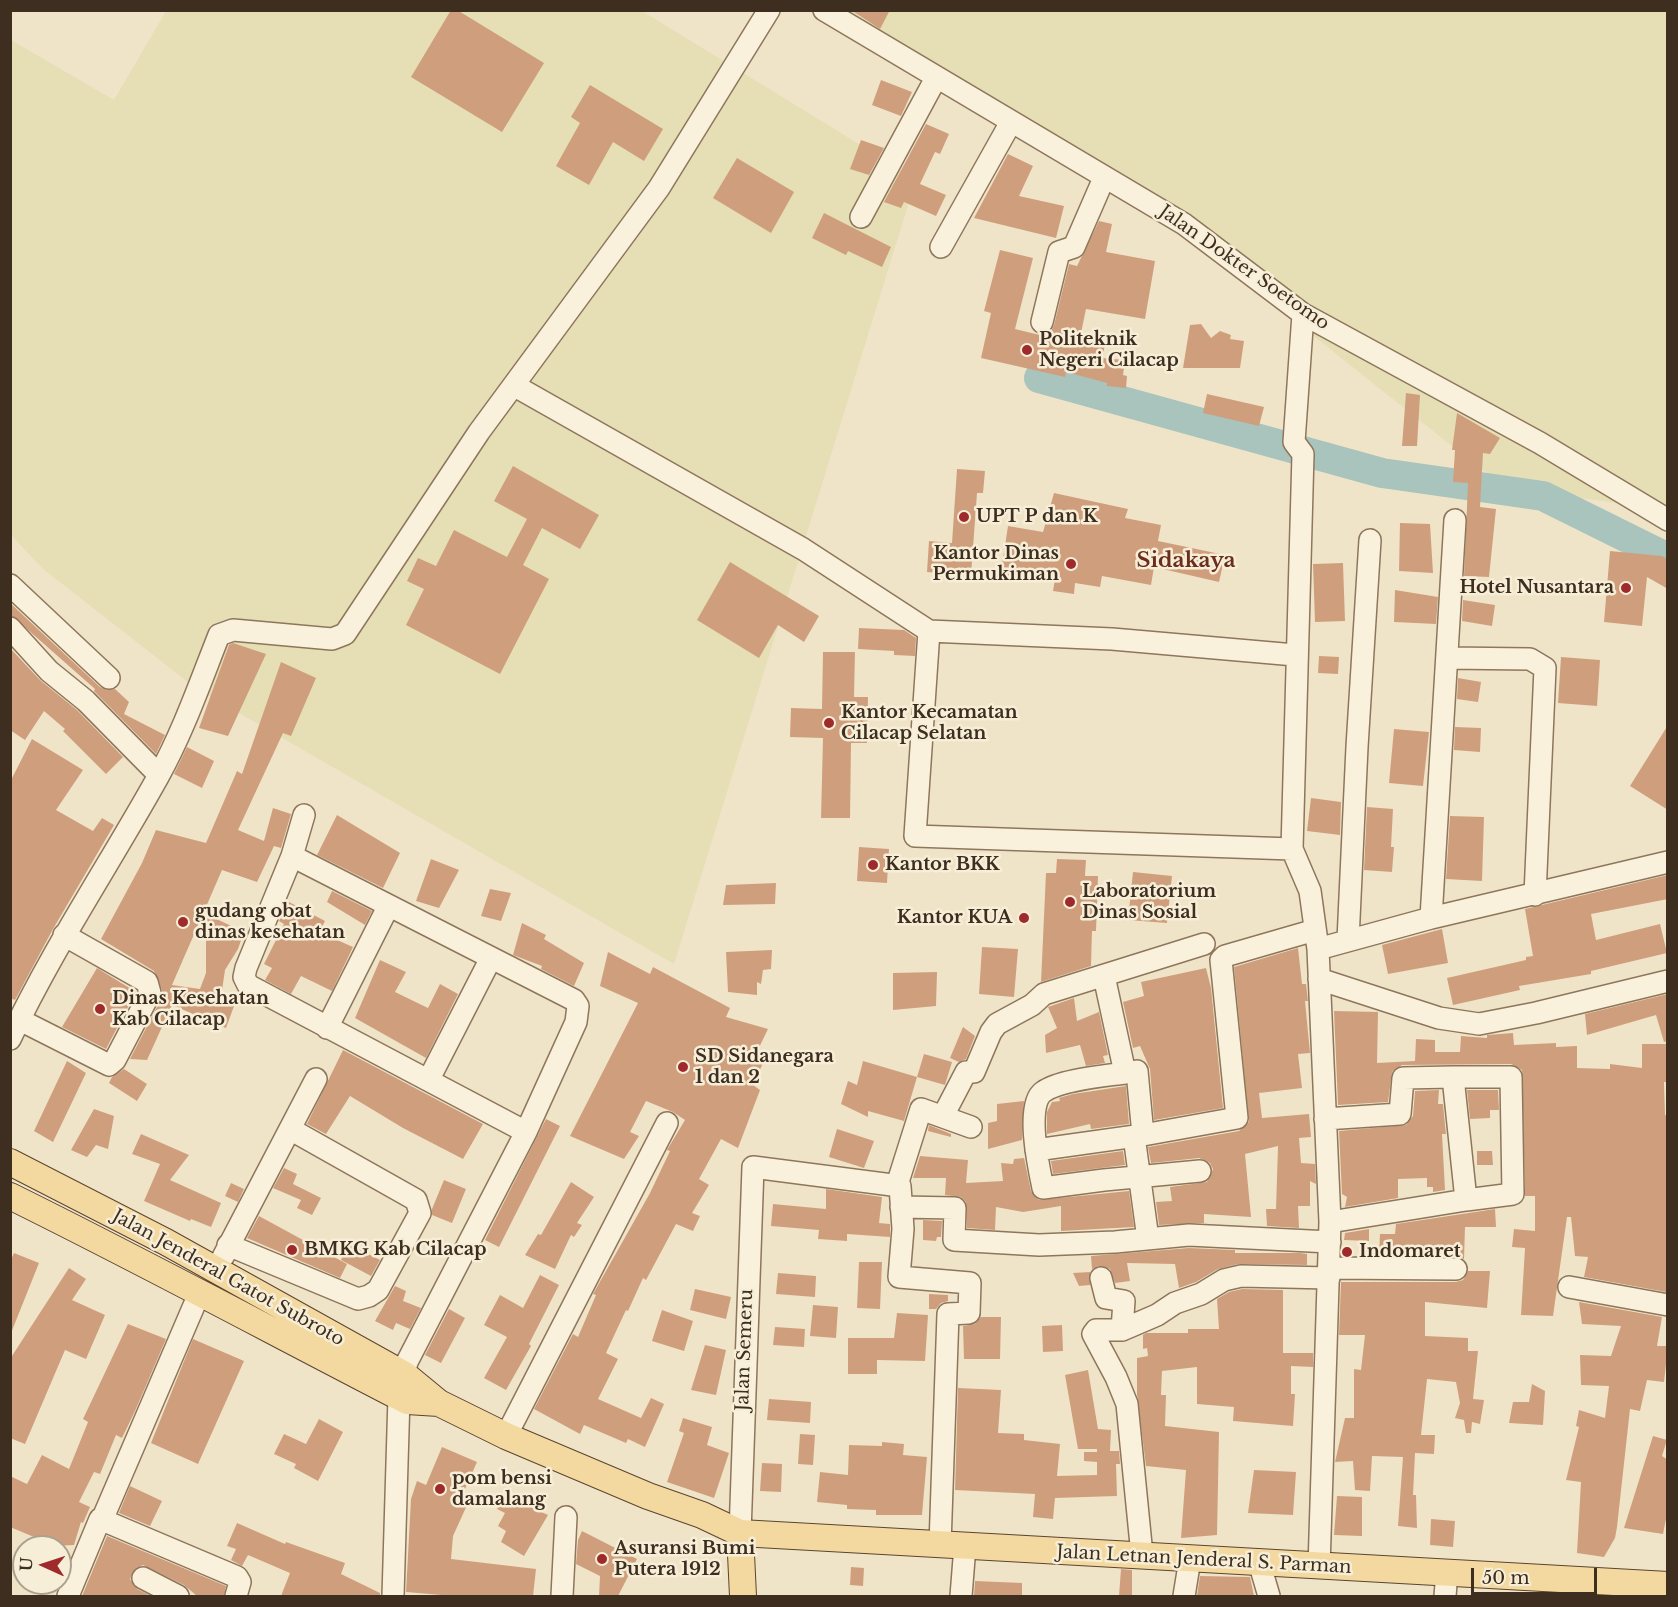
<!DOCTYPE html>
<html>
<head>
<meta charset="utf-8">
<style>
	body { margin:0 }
	#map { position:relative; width:1678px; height:1607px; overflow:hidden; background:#f0e4c8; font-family:"Libre Baskerville",serif }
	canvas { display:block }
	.frame { position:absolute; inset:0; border:12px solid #3d2e20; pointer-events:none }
	.north { position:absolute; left:12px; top:1535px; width:60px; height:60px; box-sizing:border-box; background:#f7eed8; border:2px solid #ada18e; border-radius:50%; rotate:273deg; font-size:16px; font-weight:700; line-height:24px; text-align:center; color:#3d2e20 }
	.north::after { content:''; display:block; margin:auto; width:21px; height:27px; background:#9e2a2b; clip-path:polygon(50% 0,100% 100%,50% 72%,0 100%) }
	.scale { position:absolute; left:1471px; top:1568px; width:126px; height:27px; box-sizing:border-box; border:3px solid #3d2e20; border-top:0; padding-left:8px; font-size:18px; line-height:21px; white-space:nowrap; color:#3d2e20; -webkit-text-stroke:4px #f7eed8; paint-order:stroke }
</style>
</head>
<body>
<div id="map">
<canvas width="1678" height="1607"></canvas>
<div class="frame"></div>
<div class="north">U</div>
<div class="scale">50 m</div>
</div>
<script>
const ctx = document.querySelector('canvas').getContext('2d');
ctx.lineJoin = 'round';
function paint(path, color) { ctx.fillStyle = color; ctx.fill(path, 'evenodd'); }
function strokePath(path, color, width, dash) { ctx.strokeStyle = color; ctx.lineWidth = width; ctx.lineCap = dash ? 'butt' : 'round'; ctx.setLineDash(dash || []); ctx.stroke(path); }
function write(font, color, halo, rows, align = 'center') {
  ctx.font = font + ' "Libre Baskerville",serif'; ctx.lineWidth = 5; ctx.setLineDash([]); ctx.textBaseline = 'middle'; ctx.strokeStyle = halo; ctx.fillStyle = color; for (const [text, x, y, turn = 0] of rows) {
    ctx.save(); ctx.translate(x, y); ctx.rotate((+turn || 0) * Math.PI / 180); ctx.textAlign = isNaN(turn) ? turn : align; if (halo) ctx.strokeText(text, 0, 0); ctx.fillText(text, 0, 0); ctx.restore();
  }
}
paint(new Path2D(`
	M166 11H642L916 179 674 964 194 687 42 568 11 535V40L114 100Z
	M838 11H1667V509L1506 489 1121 183Z`), '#e6deb5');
strokePath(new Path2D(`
	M1039 378 1382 473 1543 496 1668 558`), '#a9c4bc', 30);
paint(new Path2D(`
	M451 10H457L544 63 502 132 411 77Z
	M851 10H890L880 29Z
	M881 80 912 92 901 116 872 105Z
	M590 85 663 129 644 161 613 142 589 185 556 166 580 123 571 117Z
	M926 124 949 134 940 154 935 152 920 184 946 195 936 216 904 202 901 208 884 202Z
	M861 140 884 148 869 175 850 169Z
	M1008 154 1033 166 1019 196 1064 206 1056 238 974 218Z
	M737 158 794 192 771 233 713 198Z
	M824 213 891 247 882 267 848 251 846 255 812 238Z
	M1099 221 1112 224 1106 252 1155 261 1145 319 1086 309 1080 338 1105 345 1102 358 1125 360 1123 375 1127 376 1126 388 1107 386V383L1066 372 1065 377 981 358 991 313 984 311 1000 250 1033 258 1015 329 1048 337 1054 325 1069 264 1077 266Z
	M1201 324 1211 338 1220 331 1231 335 1230 339 1244 341 1240 368H1183L1190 325Z
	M1406 393 1420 395 1417 446H1402Z
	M1207 394 1264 407 1259 426 1203 413Z
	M1457 413 1500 438 1490 454 1483 453 1480 507 1496 509 1489 577 1464 576 1468 483 1453 482 1455 450H1452Z
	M513 466 599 515 580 549 542 528 523 565 549 579 500 674 406 625 424 589 407 581 418 558 436 566 454 530 507 557 527 519 494 501Z
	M957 469 985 471 983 493H977L971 575 927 572 929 541 952 543Z
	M1054 493 1128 509 1125 518 1161 525 1158 541 1225 555 1219 582 1154 567 1151 585 1102 576 1100 587 1075 583 1074 594 1053 591 1055 579 1020 573 1019 581 1000 578 1008 526 1043 532Z
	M1400 523 1430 524 1433 573 1399 571Z
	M1610 551 1662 556 1668 559V589L1647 577 1642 626 1604 622Z
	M730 562 819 616 804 642 778 625 759 658 697 620Z
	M1343 563 1345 621 1315 622 1313 564Z
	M1395 590 1438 597 1436 624 1394 622Z
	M1463 600 1495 605 1492 626 1462 621Z
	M10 603 100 687 107 690 115 689 129 702 124 714 165 735 156 754 94 691 95 689 10 614Z
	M859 628 904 630 916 638 915 656 894 655V651L858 649Z
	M233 643 266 654 228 736 199 728 229 645Z
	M10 648 40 680 77 710 123 757 106 774 63 731 65 729 44 711 25 740 10 730Z
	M823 652H855L854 697H868L867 743H851L850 818H821L823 738 790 737 791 708 822 709Z
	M1319 656 1339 657 1338 674 1318 673Z
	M1561 657 1600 660 1597 706 1558 703Z
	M281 662 316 678 291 736 283 733 238 830 264 841 273 808 291 814 281 848 274 846 257 882 222 870 172 985 200 989 206 973V914L244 932 238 949 225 970 220 1004 234 1006 226 1028 172 1005 147 1060 130 1059 161 999 162 990 154 971 101 939 142 863 156 830 206 843 237 771 242 774Z
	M1458 678 1481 682 1478 702 1457 699Z
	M1668 725V810L1630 786Z
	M1455 727 1481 728 1480 752 1454 750Z
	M1394 729 1429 732 1423 786 1389 783Z
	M32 739 83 770 56 810 93 831 102 818 114 825 53 929 15 1000 10 998V782Z
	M187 747 214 761 202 788 174 774Z
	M1311 798 1341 802 1340 835 1307 831Z
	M1367 807 1393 809 1391 847H1394L1392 872 1364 870Z
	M337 815 400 853 383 888 317 855Z
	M1450 816 1484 817 1482 881 1446 879Z
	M859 847 889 849 887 883 857 881Z
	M431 859 459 870 439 908 416 901Z
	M1057 859 1086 860 1085 876H1098L1096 931H1092L1091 966 1041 982 1046 873H1056Z
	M1133 872 1172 876 1167 923 1128 920Z
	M1668 875V899L1591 914 1596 940 1660 924 1667 953 1591 971V974L1519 986 1520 990 1453 1005 1447 978 1526 960V957L1533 956 1525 909Z
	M776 883 775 904 723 905 726 885Z
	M490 889 511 893 501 921 481 916Z
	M332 891 372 911 365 925 327 902Z
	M289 902 325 921 319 932 353 947 332 991 301 976 291 994 265 980 272 968 264 964 284 924 279 921Z
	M522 923 546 935 544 939 584 963 574 986 541 969 542 966 513 955Z
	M1442 929 1448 963 1388 974 1382 945Z
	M982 947 1018 949 1014 997 979 994Z
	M1298 948 1302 984H1306L1308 1001H1305L1310 1053 1298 1054 1302 1088 1259 1093 1262 1118 1309 1114 1311 1137 1299 1138 1301 1163 1315 1164 1316 1184 1310 1181V1206H1298L1299 1228 1267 1226 1266 1209H1276L1278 1146 1245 1154 1251 1217 1204 1214V1223L1159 1225 1156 1202 1172 1201 1170 1187 1207 1182 1213 1169 1210 1163 1199 1158 1151 1163 1148 1147 1239 1131 1249 1122 1234 967Z
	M772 950 771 969 763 970 761 984 757 982V995L728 992 726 952Z
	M608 952 650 974 653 967 730 1008 726 1017 768 1029 754 1058 763 1063 753 1085 760 1090 738 1148 721 1139 699 1179 709 1185 692 1213 700 1216 693 1231 676 1224 646 1280 643 1278 628 1311 626 1310 606 1353 618 1359 598 1399 641 1418 651 1398 664 1404 645 1447 628 1439 626 1443 584 1425 580 1434 534 1409 573 1334 578 1337 596 1295 593 1294 650 1193 670 1151 667 1150 685 1120 673 1112 646 1101 630 1132 639 1136 624 1159 570 1136 638 1003 600 986Z
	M380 960 406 972 395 992 428 1008 440 984 458 994 426 1058 355 1018Z
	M97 968 136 992 106 1049 62 1027Z
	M1206 968 1211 988 1223 1108 1154 1120 1150 1069 1140 1046 1133 1048 1123 1002 1144 996 1141 982Z
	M937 972 936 1006 893 1010V973Z
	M1668 994V1041L1664 1042 1656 1015 1587 1035 1585 1014Z
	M1074 998 1077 1021 1099 1012 1108 1055 1103 1056 1105 1063 1086 1066 1080 1045 1046 1053 1045 1035 1057 1028 1048 1007Z
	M1334 1011 1378 1012 1377 1063 1415 1061 1416 1039 1435 1040V1052H1460L1461 1036 1487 1038V1035L1513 1033 1514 1045 1556 1043V1047L1577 1046V1068L1610 1069V1064L1642 1068V1044H1668V1082H1664L1665 1115 1668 1116 1666 1292 1584 1277 1588 1257 1575 1256 1571 1217H1567L1553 1316 1521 1315 1525 1248 1512 1247 1514 1229 1535 1231V1196H1525L1522 1070 1511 1064 1402 1065 1392 1072 1388 1102 1338 1105Z
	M963 1027 975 1036 966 1059 959 1062 950 1058Z
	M343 1050 483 1124 463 1159 403 1128 350 1096 326 1134 307 1124Z
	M924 1054 952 1062 945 1085 917 1077Z
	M67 1061 86 1073 53 1142 34 1131Z
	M863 1061 917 1077 904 1121 868 1111V1117L841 1104 848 1081 857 1085Z
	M124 1069 147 1084 137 1101 109 1083 112 1077Z
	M1126 1086 1129 1124 1091 1129 1090 1124 1047 1134V1112L1052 1102 1060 1101 1059 1098 1073 1094Z
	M1439 1090 1438 1104H1443L1445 1125 1446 1134H1442L1445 1190 1433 1192V1187H1427V1178L1398 1179V1198L1345 1207 1347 1197 1342 1194 1339 1131 1406 1125 1413 1116 1415 1091Z
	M1467 1090H1498L1499 1110H1490V1118L1470 1119Z
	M1024 1101 1022 1140 988 1149V1123L997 1121V1104Z
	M94 1109 114 1116 108 1149 96 1145 87 1157 71 1150Z
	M546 1119 560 1126 499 1247 485 1240Z
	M929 1125 951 1134V1137L928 1131Z
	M837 1129 874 1141 864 1168 829 1157Z
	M141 1134 189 1155 170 1180 221 1203 211 1227 191 1219 190 1221 144 1201 160 1164 132 1154Z
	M1123 1151 1125 1165 1053 1174 1051 1161Z
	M1477 1151H1492L1493 1165H1477Z
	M920 1156 968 1160 966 1183 1003 1181 1001 1163 1013 1164 1014 1159 1024 1158 1031 1191 1039 1200 1129 1191 1134 1227 1061 1231V1206L1023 1212 996 1207 995 1230 967 1228 966 1202 961 1197 945 1195 946 1178H913Z
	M284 1168 297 1174 293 1184 321 1198 312 1215 297 1208 301 1200 273 1188Z
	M444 1180 466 1189 452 1223 432 1215V1209Z
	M571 1182 594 1197 577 1223 582 1225 574 1237 571 1235 555 1269 525 1255 538 1234 541 1235Z
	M231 1183 244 1189 238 1202 225 1196Z
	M826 1189 882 1197 879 1223 890 1224V1237L847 1234V1241L818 1239 819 1230 771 1226 773 1204 826 1209Z
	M1495 1209 1496 1227H1465L1464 1259 1456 1256H1379L1380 1234H1395L1396 1224Z
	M259 1216 347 1264 340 1278 247 1238Z
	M923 1220 942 1221 941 1237H937L936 1241 923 1240Z
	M1369 1229V1241L1344 1240 1345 1233Z
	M349 1244 380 1260 371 1276 341 1260Z
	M1189 1248 1235 1250V1253H1300L1307 1254V1265L1238 1264 1218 1269 1196 1282 1179 1288 1175 1264 1127 1263 1130 1281 1115 1283 1110 1269 1098 1266 1092 1269 1091 1256Z
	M14 1253 39 1263 11 1333 10 1262Z
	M859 1262H882L880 1309 857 1308Z
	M69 1268 86 1279 72 1300 105 1315 86 1359 65 1350 25 1444 10 1438V1359Z
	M1468 1271H1490L1487 1308 1425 1302V1336L1468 1338V1351H1478L1473 1399 1484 1400 1480 1424 1472 1422 1471 1433H1466L1464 1420 1455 1418 1460 1403 1456 1382 1427 1379 1421 1435H1435L1434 1454 1415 1453 1413 1495H1416L1417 1528 1398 1526 1403 1457 1372 1456 1370 1491 1355 1490 1353 1461 1335 1462 1345 1418H1354V1369L1361 1370 1365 1335H1339L1341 1282H1456L1463 1280Z
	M1090 1272V1285L1079 1286 1073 1273Z
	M778 1273 816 1276 815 1297 776 1294Z
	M540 1275 559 1285 529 1344 531 1346 506 1390 484 1378 507 1337 484 1325 500 1295 523 1308Z
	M395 1286 406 1291 403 1301 421 1308 410 1329 396 1323 393 1330 375 1321Z
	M695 1289 731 1297 726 1319 690 1310Z
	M1242 1289 1283 1290V1353H1313V1367L1291 1366V1394H1295L1293 1426 1233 1421 1234 1407 1197 1404V1367L1162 1371 1161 1395H1166L1165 1426 1219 1432 1217 1535 1181 1538 1186 1470 1146 1466 1137 1394V1358L1148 1356 1147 1348 1143 1349V1335L1146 1333H1188V1329H1219L1217 1299 1229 1292Z
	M929 1294 948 1295V1301L941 1303 936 1309H929Z
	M1579 1302 1662 1317 1657 1346H1668L1664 1382 1647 1380 1640 1411 1630 1409 1617 1527 1615 1538 1604 1557 1577 1553 1581 1482 1566 1480 1579 1427 1576 1426 1579 1410 1605 1418 1609 1386 1581 1385 1580 1355 1611 1356 1621 1326 1582 1324Z
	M813 1305 838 1307 836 1338 810 1336Z
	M449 1309 465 1318 441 1363 425 1355Z
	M662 1310 693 1321 684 1351 652 1341Z
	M897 1313 928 1315 925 1361 877 1360V1374H848V1338H894Z
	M981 1317H1001L1000 1359H964L963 1326 975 1324Z
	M128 1324 166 1339 135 1411 122 1438 116 1435 100 1474 94 1472 79 1502 90 1507 83 1523 81 1522 74 1545 30 1547 34 1537 10 1527V1476L27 1484 42 1455 69 1469 88 1422 83 1419Z
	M1062 1325 1063 1351 1043 1352 1042 1326Z
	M775 1327 805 1329 804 1347 773 1345Z
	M193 1339 244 1361 198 1464 151 1443Z
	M705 1345 726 1350 716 1395 691 1390Z
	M1088 1370 1098 1429 1111 1430 1110 1451H1119L1120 1464H1116L1117 1496 1055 1498 1053 1519 1033 1517 1035 1494 955 1490 958 1388 1001 1390 998 1433 1024 1434V1440L1060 1444 1057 1476 1097 1475V1462L1084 1461V1452H1097V1449H1078L1065 1375Z
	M1532 1384 1545 1391 1543 1425 1509 1423 1513 1402H1529Z
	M769 1399 811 1402 810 1423 767 1420Z
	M683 1418 712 1427 707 1445 729 1453 714 1498 667 1482 684 1433 679 1431Z
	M319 1419 343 1432 318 1481 294 1468 296 1464 274 1454 284 1434 306 1444Z
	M800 1434 815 1435 813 1465 798 1464Z
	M1653 1436 1667 1440 1662 1456 1668 1460V1509L1663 1534 1624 1528Z
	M882 1442 904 1444 903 1455 927 1457 922 1515H876V1510L847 1509V1505L817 1502 820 1472 848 1475 849 1445 882 1446Z
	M442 1447 477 1462 461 1498 468 1503 453 1536 451 1559 536 1569 533 1596H453L406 1592 411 1499 417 1481 426 1485Z
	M762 1463 782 1464 781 1492 760 1491Z
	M1254 1470 1296 1472 1293 1515 1248 1513Z
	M130 1486 162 1501 150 1526 119 1513Z
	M504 1495 548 1515 524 1556 501 1542 506 1531 498 1526 505 1513 497 1509Z
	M1337 1496 1362 1497V1536L1334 1535Z
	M1431 1519 1455 1521 1453 1547 1430 1545Z
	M237 1523 285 1544 286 1542 345 1563 341 1574 380 1593V1596H281L290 1573 248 1555 242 1566 231 1560 236 1549 227 1546Z
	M582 1531 637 1559 618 1596H599L600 1576 576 1564 578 1540Z
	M107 1536 226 1586 224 1596H197L184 1585 143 1565 136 1568 130 1579 137 1589 151 1596H82Z
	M851 1567 864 1568 863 1586 850 1585Z
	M1121 1569 1132 1570V1596H1119Z
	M1200 1576 1250 1577 1254 1596H1197Z
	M975 1581 1022 1583V1596H974Z`), '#cf9f7d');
const minor = new Path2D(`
	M824 10 1184 224 1303 314 1540 443 1668 520
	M861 217 936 78
	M941 247 1011 122
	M1303 314 1294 442 1303 454 1292 849 1310 891 1318 949 1330 1222 1319 1567
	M1042 322 1059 252 1074 247 1104 178
	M515 386 803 549 929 631
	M10 585 109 678
	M10 628 49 671 86 701 159 775
	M1448 658 1530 659 1545 668 1535 895
	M304 815 292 856 246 968 244 977 248 985 526 1132 407 1362 399 1397 393 1596
	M1292 849 915 836 929 631 1112 639 1295 655
	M292 856 574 1000 578 1006 576 1022 526 1132
	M1431 918 1455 520
	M1348 940 1357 747 1370 540
	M1318 949 1431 918 1668 862
	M1104 976 1125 1073 1137 1071 1143 1135
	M1319 979 1439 1018 1479 1024 1536 1013 1668 981
	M20 1020 109 1065 115 1060 150 993 147 982 64 935
	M327 1028 388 907
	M10 1039C53 948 109 865 158 777 183 732 200 683 219 635L233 630 332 639 345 634 479 432 659 188 769 10
	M1125 1073C1104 1076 1059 1080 1043 1092 1025 1105 1039 1169 1043 1188L1104 1180 1200 1171
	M1453 1077H1511L1513 1194 1466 1200
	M429 1079 491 958
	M943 1116 966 1072H974L991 1032 997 1024 1032 1005 1044 994 1204 944
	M1325 1119 1400 1114 1403 1078 1453 1077 1466 1200 1330 1222
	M1134 1136 1148 1239
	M1036 1150 1143 1135 1237 1118 1221 960 1225 956 1315 930
	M897 1185 921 1109 971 1127
	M901 1207 955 1208 954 1240 1039 1245 1115 1242 1189 1235 1330 1242
	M228 1245 358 1299 369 1296 378 1290 420 1213 416 1200 290 1129
	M223 1257 316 1079
	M1330 1268 1456 1269
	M1101 1278 1106 1298 1124 1301 1122 1330H1096L1093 1334 1116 1377 1127 1404 1142 1555
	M1569 1287 1668 1305
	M1122 1330 1157 1315 1175 1303 1201 1294 1224 1280 1241 1276 1329 1278
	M506 1436 667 1123
	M102 1520 199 1294
	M740 1533 753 1167 900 1186 903 1229 899 1277 970 1283 969 1313 948 1314 940 1545
	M1259 1562 1269 1596
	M143 1578 178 1596
	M68 1596 100 1519 237 1577 240 1582 236 1596
	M562 1596 566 1517
	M961 1596 965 1546
	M1184 1596 1190 1559
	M1445 1596 1447 1572`);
const major = new Path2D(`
	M10 1162 166 1242 405 1375 439 1403 506 1436 648 1496 702 1515 740 1533 1668 1585
	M10 1196C144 1262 275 1333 407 1401L439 1403
	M740 1533 743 1596`);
strokePath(minor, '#8d765c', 24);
strokePath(major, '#5b4430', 28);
strokePath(minor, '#faf1dc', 21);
strokePath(major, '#f3d9a0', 26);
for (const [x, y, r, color] of [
	[1027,350,6,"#9e2a2b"],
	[964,517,6,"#9e2a2b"],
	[1071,564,6,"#9e2a2b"],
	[1626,588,6,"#9e2a2b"],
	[829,723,6,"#9e2a2b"],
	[873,865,6,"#9e2a2b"],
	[1070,902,6,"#9e2a2b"],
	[1024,918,6,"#9e2a2b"],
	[183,922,6,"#9e2a2b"],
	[100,1009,6,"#9e2a2b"],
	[683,1067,6,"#9e2a2b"],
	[292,1250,6,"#9e2a2b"],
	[1347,1252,6,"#9e2a2b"],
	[440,1489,6,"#9e2a2b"],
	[602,1559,6,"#9e2a2b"]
]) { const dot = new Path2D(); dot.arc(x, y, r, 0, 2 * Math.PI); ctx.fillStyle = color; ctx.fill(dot); strokePath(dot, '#f7eed8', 2); }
write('18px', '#3d2e20', '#f7eed8', [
	["Jalan Dokter Soetomo",1244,268,35],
	["Jalan Jenderal Gatot Subroto",228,1278,29],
	["Jalan Semeru",745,1350,-88],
	["Jalan Letnan Jenderal S. Parman",1204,1560,3]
]);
write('bold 18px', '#3d2e20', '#f7eed8', [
	["Politeknik",1039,340],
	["Negeri Cilacap",1039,361],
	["UPT P dan K",976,517],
	["Kantor Dinas",1059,554,"right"],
	["Permukiman",1059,575,"right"],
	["Hotel Nusantara",1614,588,"right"],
	["Kantor Kecamatan",841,713],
	["Cilacap Selatan",841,734],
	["Kantor BKK",885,865],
	["Laboratorium",1082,892],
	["Dinas Sosial",1082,913],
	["gudang obat",195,912],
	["dinas kesehatan",195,933],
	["Kantor KUA",1012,918,"right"],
	["Dinas Kesehatan",112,999],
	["Kab Cilacap",112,1020],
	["SD Sidanegara",695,1057],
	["1 dan 2",695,1078],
	["BMKG Kab Cilacap",304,1250],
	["Indomaret",1359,1252],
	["pom bensi",452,1479],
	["damalang",452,1500],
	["Asuransi Bumi",614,1549],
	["Putera 1912",614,1570]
], 'left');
write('bold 21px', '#6b2e1e', '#f7eed8', [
	["Sidakaya",1186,561]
]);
</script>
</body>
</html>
